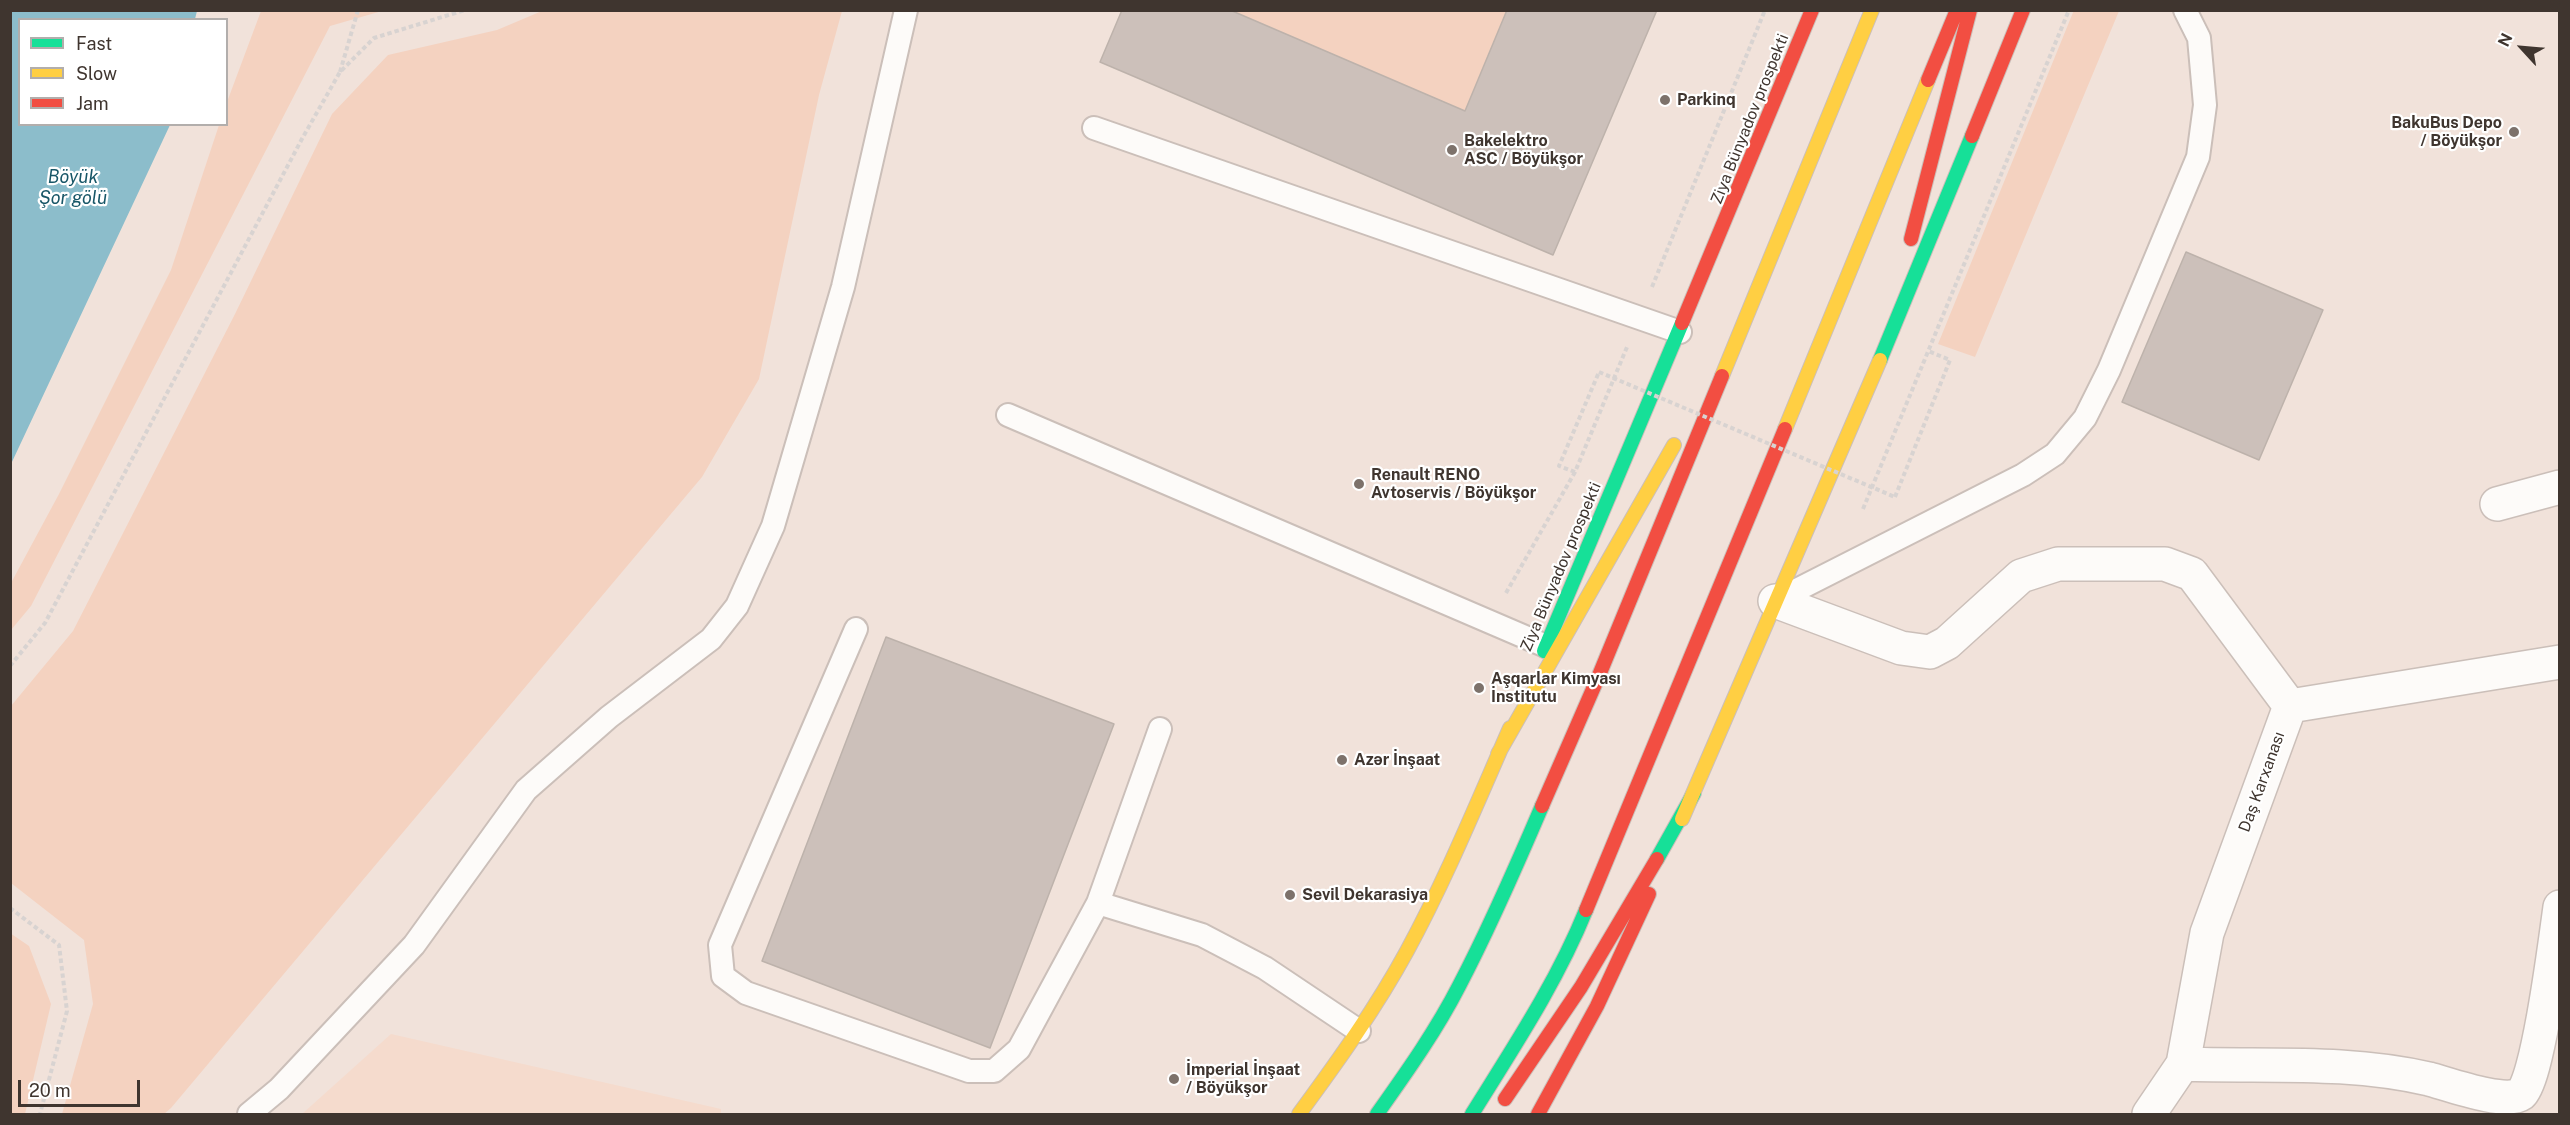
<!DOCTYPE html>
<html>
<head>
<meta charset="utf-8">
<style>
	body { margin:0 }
	#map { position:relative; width:2570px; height:1125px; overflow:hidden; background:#f1e2da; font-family:"Public Sans",sans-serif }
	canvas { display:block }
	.frame { position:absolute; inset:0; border:12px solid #3f352f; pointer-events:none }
	.legend { position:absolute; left:18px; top:18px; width:210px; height:108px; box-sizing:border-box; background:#fff; border:2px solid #b2aeac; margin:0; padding:8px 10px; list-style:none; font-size:18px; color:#3f352f }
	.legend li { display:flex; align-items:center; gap:12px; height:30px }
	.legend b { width:30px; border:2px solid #b2aeac }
	.north { position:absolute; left:2492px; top:18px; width:60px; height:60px; -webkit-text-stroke:4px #fff; paint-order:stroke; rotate:296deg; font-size:16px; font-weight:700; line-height:24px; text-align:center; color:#3f352f }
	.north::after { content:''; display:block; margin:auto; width:21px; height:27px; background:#3f352f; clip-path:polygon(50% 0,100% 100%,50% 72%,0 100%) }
	.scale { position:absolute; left:18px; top:1080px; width:122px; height:27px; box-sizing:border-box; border:3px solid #3f352f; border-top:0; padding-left:8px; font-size:18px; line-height:21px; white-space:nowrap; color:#3f352f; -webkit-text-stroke:4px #fff; paint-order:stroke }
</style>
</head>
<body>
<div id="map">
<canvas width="2570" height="1125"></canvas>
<div class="frame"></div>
<ul class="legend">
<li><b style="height:8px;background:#16e098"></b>Fast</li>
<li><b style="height:8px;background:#ffcf43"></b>Slow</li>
<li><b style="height:8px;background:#f24e42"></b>Jam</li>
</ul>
<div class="north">N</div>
<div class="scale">20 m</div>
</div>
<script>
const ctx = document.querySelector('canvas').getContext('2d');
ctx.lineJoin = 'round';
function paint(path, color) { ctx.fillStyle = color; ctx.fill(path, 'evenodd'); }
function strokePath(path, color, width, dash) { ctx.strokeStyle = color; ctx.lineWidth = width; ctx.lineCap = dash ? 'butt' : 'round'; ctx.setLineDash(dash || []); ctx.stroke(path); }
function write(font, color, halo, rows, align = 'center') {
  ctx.font = font + ' "Public Sans",sans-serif'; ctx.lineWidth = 4.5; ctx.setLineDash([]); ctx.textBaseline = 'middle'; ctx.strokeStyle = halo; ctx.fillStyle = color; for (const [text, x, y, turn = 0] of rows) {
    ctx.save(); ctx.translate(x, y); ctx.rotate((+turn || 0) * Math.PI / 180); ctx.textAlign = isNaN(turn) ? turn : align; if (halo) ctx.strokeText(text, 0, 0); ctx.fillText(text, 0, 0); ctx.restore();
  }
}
paint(new Path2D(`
	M391 1034 721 1109V1114H302Z`), '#f5dbcd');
paint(new Path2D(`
	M2074 10 2119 11 1975 357 1938 344Z
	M261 11H382L330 26 31 606 11 630V583L59 494 171 270 219 125 226 124 227 102Z
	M542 11H842L819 95 759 379 702 477 171 1108 164 1114H62L93 1004 84 940 11 883V706L73 631 235 314 332 114 388 55 497 30Z
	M1230 11H1507L1465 111Z
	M10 933 29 946 51 1004 25 1114H11Z`), '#f4d2c0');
paint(new Path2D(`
	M11 10 197 11 195 19 20 20V124L170 125 11 464Z`), '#8cbdcb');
const building = new Path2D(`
	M1122 10H1230L1465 111 1507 10H1657L1553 255 1100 62Z
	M2186 252 2323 310 2259 460 2122 402Z
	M886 637 1114 724 990 1048 762 961Z`);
paint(building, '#ccc0ba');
strokePath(building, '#bdb2ab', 1.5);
const lane = new Path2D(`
	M1094 128 1680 332
	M1008 415 1546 646
	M1775 601 2023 475 2055 454 2085 418 2109 370 2198 157 2205 105 2199 38 2185 10
	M856 629 720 945 723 976 746 993 969 1071H994L1019 1049 1098 903 1160 729
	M1098 903 1202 935 1265 968 1359 1031
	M249 1114 279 1089 414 945 526 790 609 717 711 639 737 606 773 526 843 287 906 10`);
const street = new Path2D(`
	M2497 504 2560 487
	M1775 601 1901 648 1930 652 1947 643 2021 576 2058 564H2165L2192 574 2290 706
	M2183 1064C2266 1067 2347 1060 2429 1079 2448 1084 2506 1105 2521 1094 2538 1080 2556 936 2560 907
	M2149 1114 2183 1064 2207 933 2290 706 2560 662`);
const fast = new Path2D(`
	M1880 360 1972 136
	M1544 651 1682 323
	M1657 859 1694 793
	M1377 1114C1406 1073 1436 1031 1459 986 1490 927 1516 867 1542 806
	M1472 1114C1513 1048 1557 982 1586 910`);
const slow = new Path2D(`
	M1722 376 1872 10
	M1785 429 1928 80
	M1498 754 1674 445
	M1682 819 1880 360
	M1299 1114C1338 1061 1376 1008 1407 951 1446 879 1477 803 1510 728`);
const jam = new Path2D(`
	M1928 80 1957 10
	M1972 136 2023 10
	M1911 239 1970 10
	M1682 323 1812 10
	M1542 806 1600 673 1722 376
	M1586 910 1785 429
	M1505 1099 1581 987 1657 859
	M1538 1114 1597 1006 1649 894`);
strokePath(lane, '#cbbfb9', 26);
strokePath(street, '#cbbfb9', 36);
strokePath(fast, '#cbbfb9', 16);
strokePath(slow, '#cbbfb9', 16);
strokePath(jam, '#cbbfb9', 16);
strokePath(new Path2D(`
	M340 72 358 10
	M1652 287 1765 10
	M1575 472 1559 466 1599 372
	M1895 497 1950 360 1928 351
	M1863 509 2069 10
	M1506 593 1575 472 1627 347
	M10 666 45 623 303 137 340 72 374 38 465 10
	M10 908 59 945 67 1011 40 1114`), '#d8d3d1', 4, [4.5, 3]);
strokePath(lane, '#fdfbf9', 22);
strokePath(street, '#fdfbf9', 33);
strokePath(fast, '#16e098', 14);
strokePath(slow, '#ffcf43', 14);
strokePath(jam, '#f24e42', 14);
strokePath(new Path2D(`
	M1599 372 1895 497`), '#d8d3d1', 4, [4.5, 3]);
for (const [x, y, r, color] of [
	[1665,100,6,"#7d726b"],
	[2514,132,6,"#7d726b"],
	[1452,150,6,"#7d726b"],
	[1359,484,6,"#7d726b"],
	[1479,688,6,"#7d726b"],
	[1342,760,6,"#7d726b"],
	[1290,895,6,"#7d726b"],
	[1174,1079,6,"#7d726b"]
]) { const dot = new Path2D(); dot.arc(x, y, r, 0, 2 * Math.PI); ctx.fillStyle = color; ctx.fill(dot); strokePath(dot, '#fff', 2); }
write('bold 16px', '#3f352f', '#fff', [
	["Parkinq",1677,100],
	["BakuBus Depo",2502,123,"right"],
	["/ Böyükşor",2502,141,"right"],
	["Bakelektro",1464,141],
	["ASC / Böyükşor",1464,159],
	["Renault RENO",1371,475],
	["Avtoservis / Böyükşor",1371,493],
	["Aşqarlar Kimyası",1491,679],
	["İnstitutu",1491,697],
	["Azər İnşaat",1354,760],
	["Sevil Dekarasiya",1302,895],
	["İmperial İnşaat",1186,1070],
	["/ Böyükşor",1186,1088]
], 'left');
write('16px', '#3f352f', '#fff', [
	["Ziya Bünyadov prospekti",1750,119,-68],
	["Ziya Bünyadov prospekti",1561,567,-67],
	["Daş Karxanası",2262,782,-70]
]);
write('italic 18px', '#175667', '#fff', [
	["Böyük",73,177],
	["Şor gölü",73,198]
]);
</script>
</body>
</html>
